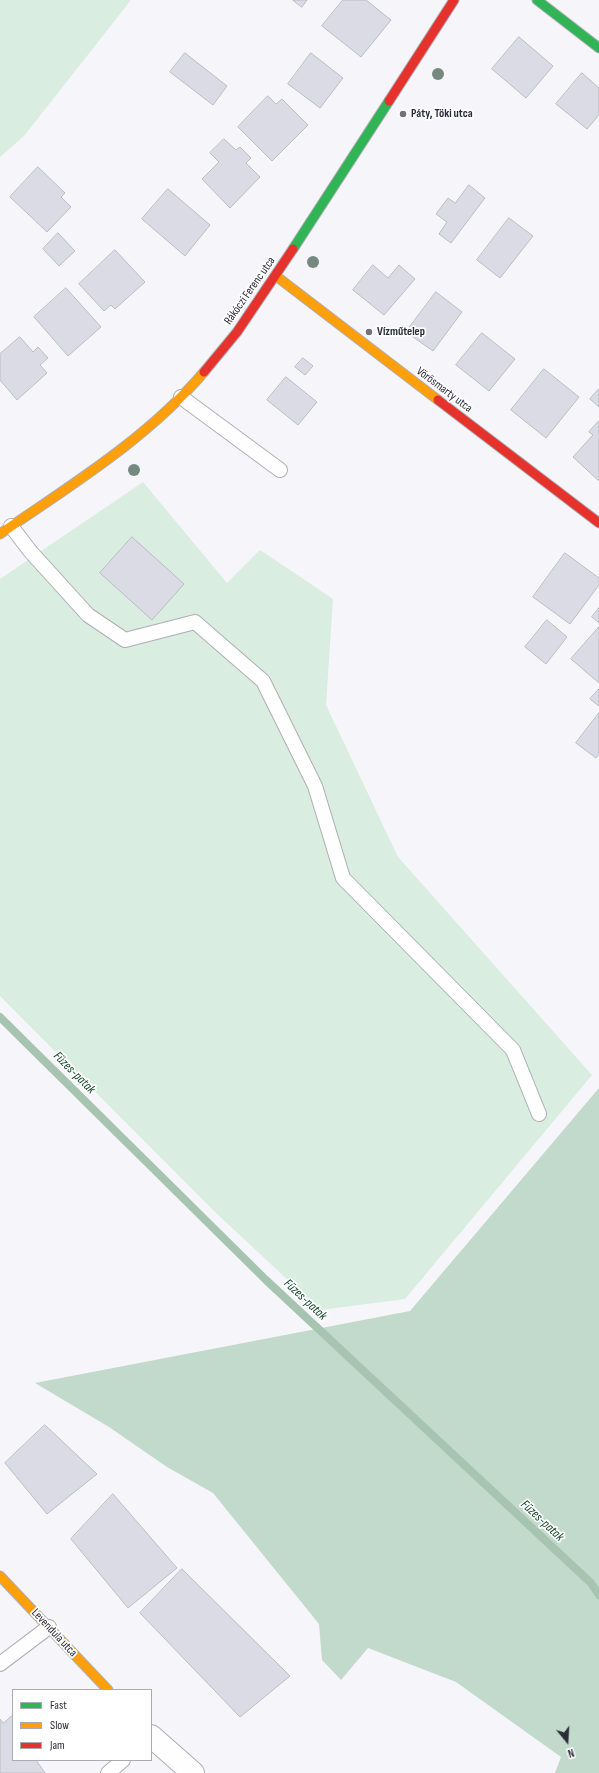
<!DOCTYPE html>
<html>
<head>
<meta charset="utf-8">
<style>
	body { margin:0 }
	#map { position:relative; width:599px; height:1773px; overflow:hidden; background:#f5f5fa; font-family:"Sofia Sans Condensed",sans-serif }
	canvas { display:block }
	.legend { position:absolute; left:12px; top:1689px; width:140px; height:72px; box-sizing:border-box; background:#fff; border:1px solid #aaabb0; margin:0; padding:5px 7px; list-style:none; font-size:12px; color:#2b2c3a }
	.legend li { display:flex; align-items:center; gap:8px; height:20px }
	.legend b { width:20px; border:1px solid #aaabb0 }
	.north { position:absolute; left:547px; top:1721px; width:40px; height:40px; -webkit-text-stroke:3px #fff; paint-order:stroke; rotate:162deg; font-size:11px; font-weight:700; line-height:16px; text-align:center; color:#2b2c3a }
	.north::after { content:''; display:block; margin:auto; width:14px; height:18px; background:#2b2c3a; clip-path:polygon(50% 0,100% 100%,50% 72%,0 100%) }
</style>
</head>
<body>
<div id="map">
<canvas width="599" height="1773"></canvas>
<ul class="legend">
<li><b style="height:5px;background:#30b455"></b>Fast</li>
<li><b style="height:5px;background:#ff9f0a"></b>Slow</li>
<li><b style="height:5px;background:#e5322d"></b>Jam</li>
</ul>
<div class="north">N</div>
</div>
<script>
const ctx = document.querySelector('canvas').getContext('2d');
ctx.lineJoin = 'round';
function paint(path, color) { ctx.fillStyle = color; ctx.fill(path, 'evenodd'); }
function strokePath(path, color, width, dash) { ctx.strokeStyle = color; ctx.lineWidth = width; ctx.lineCap = dash ? 'butt' : 'round'; ctx.setLineDash(dash || []); ctx.stroke(path); }
function write(font, color, halo, rows, align = 'center') {
  ctx.font = font + ' "Sofia Sans Condensed",sans-serif'; ctx.lineWidth = 3.5; ctx.setLineDash([]); ctx.textBaseline = 'middle'; ctx.strokeStyle = halo; ctx.fillStyle = color; for (const [text, x, y, turn = 0] of rows) {
    ctx.save(); ctx.translate(x, y); ctx.rotate((+turn || 0) * Math.PI / 180); ctx.textAlign = isNaN(turn) ? turn : align; if (halo) ctx.strokeText(text, 0, 0); ctx.fillText(text, 0, 0); ctx.restore();
  }
}
paint(new Path2D(`
	M0 0H131L24 136 0 157Z
	M143 482 227 583 260 550 333 599 326 705 398 857 592 1075 405 1299 320 1310 215 1212 0 996V579Z`), '#d9ede1');
paint(new Path2D(`
	M599 1088V1773H555L561 1757 456 1682 368 1648 341 1680 322 1660 319 1624 213 1493 167 1467 109 1427 35 1383 410 1311Z`), '#c2dacb');
strokePath(new Path2D(`
	M0 1017 266 1280 591 1583 599 1595`), '#a6c4b0', 8);
const building = new Path2D(`
	M293 0H307L302 7Z
	M343 0H366L391 20 361 57 322 26Z
	M519 37 553 66 526 98 492 69Z
	M185 53 227 86 213 105 170 72Z
	M311 53 343 78 320 108 288 84Z
	M582 73 599 88V115L587 129 556 104Z
	M268 96 276 104 282 99 308 125 272 161 238 127Z
	M224 139 236 150 240 147 251 158 246 163 260 177 230 208 202 179 219 162 210 153Z
	M38 167 65 193 61 197 71 207 47 232 10 197Z
	M469 185 485 198 451 243 439 234 447 222 436 214 448 198 455 203Z
	M168 189 210 225 185 256 142 219Z
	M509 218 533 236 500 278 477 260Z
	M58 233 75 251 59 266 43 249Z
	M115 250 145 282 115 309 111 305 104 311 79 284Z
	M373 265 388 278 399 265 415 279 384 315 353 290Z
	M66 288 101 327 68 356 34 317Z
	M436 292 462 312 433 351 406 332Z
	M482 333 515 359 489 391 456 365Z
	M20 337 33 352 38 347 48 358 40 365 47 373 17 400 0 380V354Z
	M303 358 313 366 305 375 295 367Z
	M544 369 579 397 546 438 511 410Z
	M286 377 317 402 298 425 267 400Z
	M599 389V407L590 399Z
	M599 421V481L573 457 593 435 589 432Z
	M132 537 184 584 152 620 100 573Z
	M565 553 599 578V585L570 624 533 597Z
	M599 608V623L592 617Z
	M547 620 567 637 546 664 525 647Z
	M599 627V683L571 659Z
	M599 689V706L590 699Z
	M599 713V754L596 758 576 743Z
	M45 1425 97 1474 47 1514 5 1463Z
	M113 1494 177 1568 128 1608 71 1539Z
	M182 1569 290 1676 240 1717 140 1613Z
	M13 1715V1760H36L45 1773H0V1719L3 1723Z`);
paint(building, '#dadbe4');
strokePath(building, '#bbbcc4', 1);
const lane = new Path2D(`
	M181 397 280 470
	M11 526 30 551 88 615 125 640 195 622 263 681 315 786 343 878 513 1050 539 1114
	M0 1664 49 1627
	M108 1773 123 1760`);
const street = new Path2D(`
	M151 1736 193 1773`);
const fast = new Path2D(`
	M537 0 599 48
	M293 249 389 101`);
const slow = new Path2D(`
	M276 276 438 400
	M0 534C71 485 147 439 204 372
	M0 1576 108 1690`);
const jam = new Path2D(`
	M389 101 454 0
	M204 372 237 332 293 249
	M438 400 599 523`);
strokePath(lane, '#aeaeb6', 16);
strokePath(street, '#aeaeb6', 24);
strokePath(fast, '#aeaeb6', 11);
strokePath(slow, '#aeaeb6', 11);
strokePath(jam, '#aeaeb6', 11);
strokePath(lane, '#fefefe', 14);
strokePath(street, '#fefefe', 22);
strokePath(fast, '#30b455', 9);
strokePath(slow, '#ff9f0a', 9);
strokePath(jam, '#e5322d', 9);
ctx.fillStyle = '#768980';
for (const [x, y] of [
	[438,74],
	[313,262],
	[134,470]
]) { ctx.beginPath(); ctx.arc(x, y, 6, 0, 2 * Math.PI); ctx.fill(); }
for (const [x, y, r, color] of [
	[403,114,4,"#72727d"],
	[369,332,4,"#72727d"]
]) { const dot = new Path2D(); dot.arc(x, y, r, 0, 2 * Math.PI); ctx.fillStyle = color; ctx.fill(dot); strokePath(dot, '#fff', 1.5); }
write('bold 12px', '#2b2c3a', '#fff', [
	["Páty, Töki utca",411,114],
	["Vízműtelep",377,332]
], 'left');
write('12px', '#2b2c3a', '#fff', [
	["Rákóczi Ferenc utca",250,291,-55],
	["Vörösmarty utca",444,390,37],
	["Levendula utca",54,1633,47]
]);
write('italic 13px', '#124628', '#fff', [
	["Füzes-patak",74,1073,45],
	["Füzes-patak",305,1300,43],
	["Füzes-patak",542,1521,43]
]);
</script>
</body>
</html>
